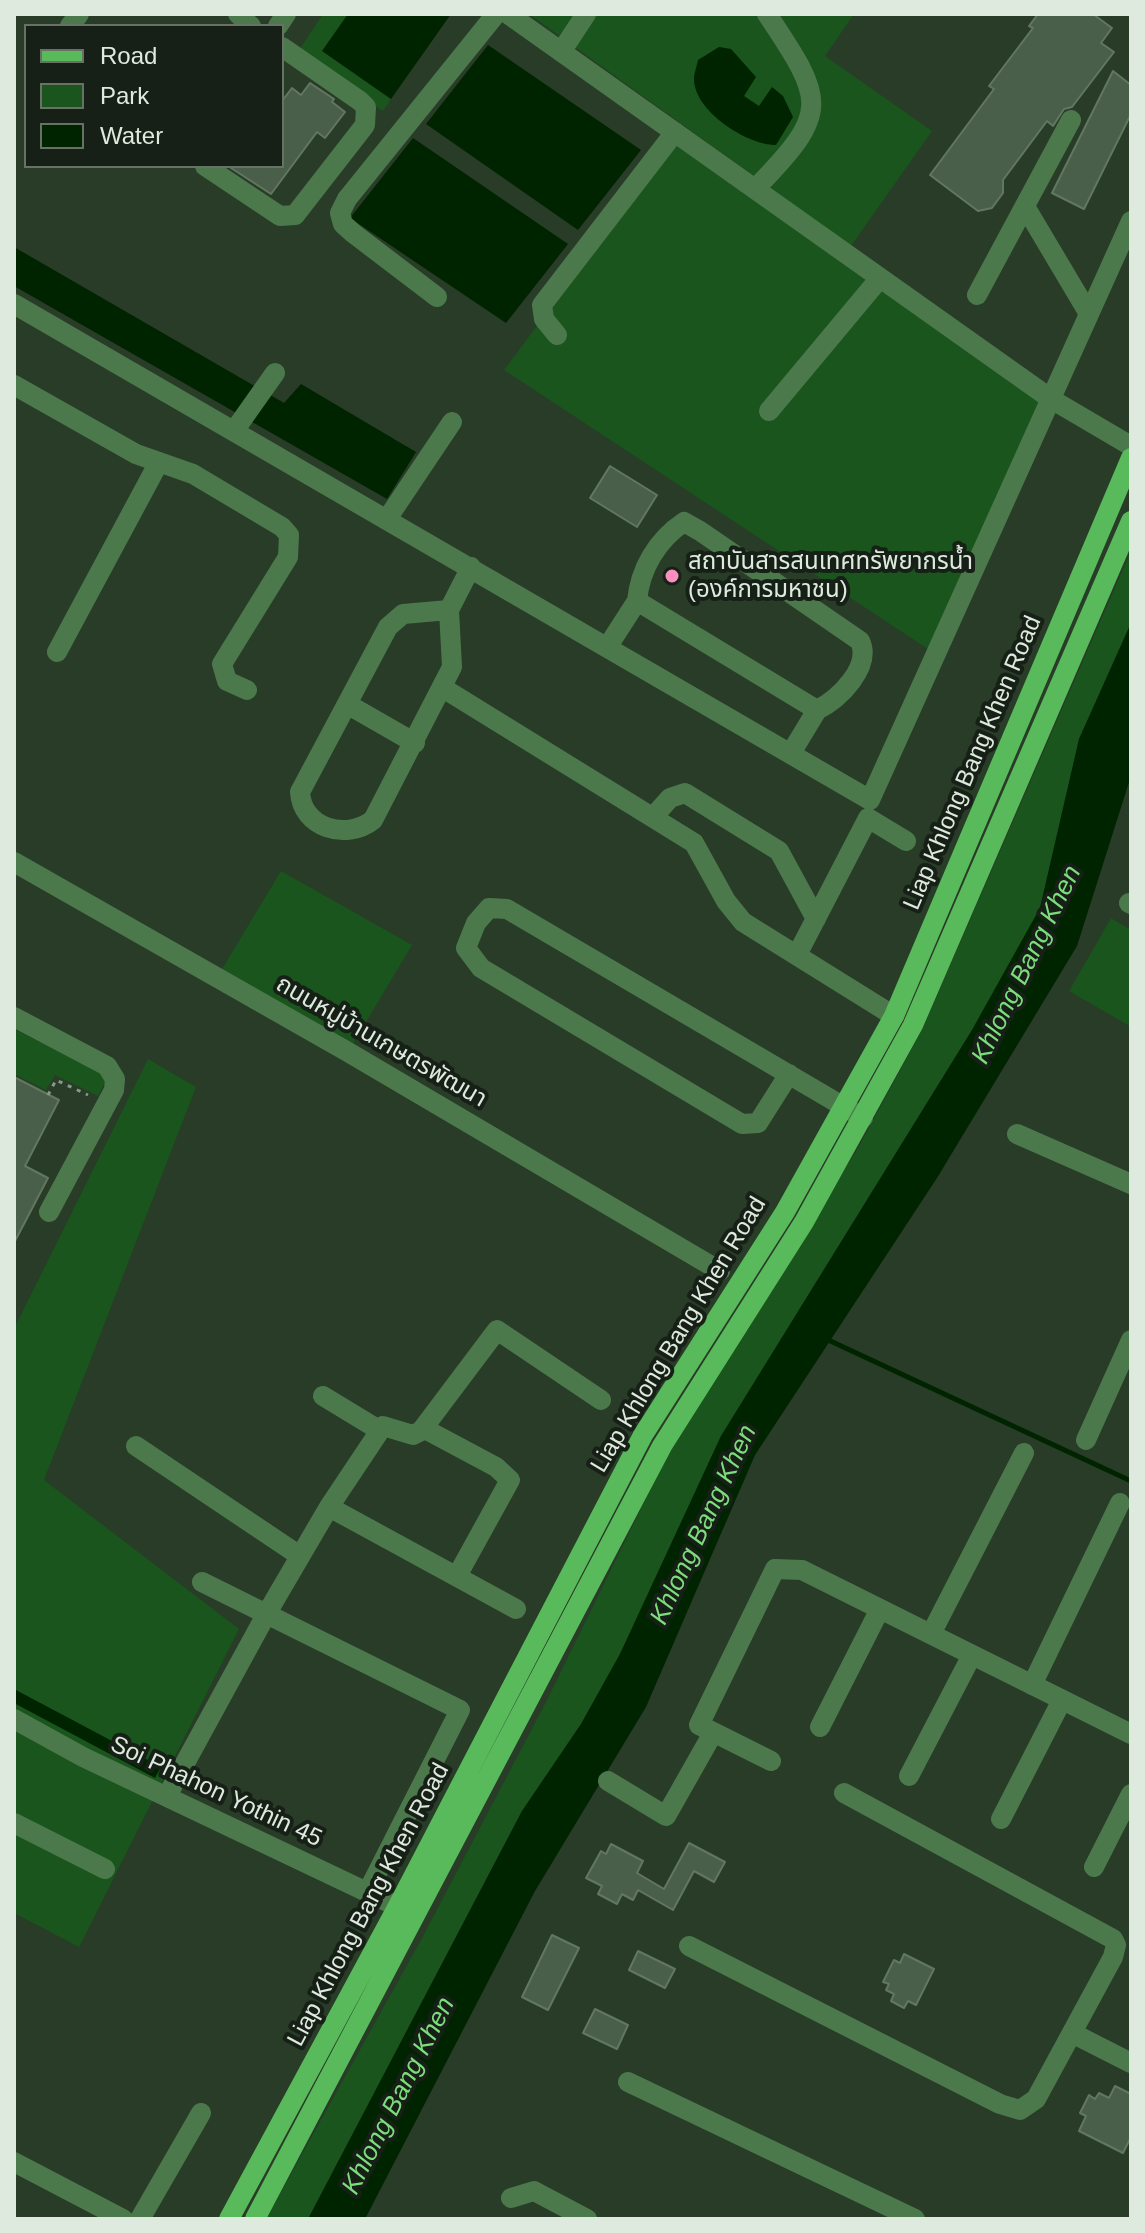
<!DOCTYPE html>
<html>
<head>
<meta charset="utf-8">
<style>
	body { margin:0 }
	#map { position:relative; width:1145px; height:2233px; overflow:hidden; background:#283c28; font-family:Helvetica,sans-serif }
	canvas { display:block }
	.frame { position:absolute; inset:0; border:16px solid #deeadd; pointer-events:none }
	.legend { position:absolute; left:24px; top:24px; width:260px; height:144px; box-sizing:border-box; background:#172017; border:2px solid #677166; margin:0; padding:10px 14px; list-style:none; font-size:24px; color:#deeadd }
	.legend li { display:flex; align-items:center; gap:16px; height:40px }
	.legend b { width:40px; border:2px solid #677166 }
</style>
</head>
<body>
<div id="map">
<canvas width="1145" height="2233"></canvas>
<div class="frame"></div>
<ul class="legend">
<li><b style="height:10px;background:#59ba5b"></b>Road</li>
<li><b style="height:22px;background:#19551c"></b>Park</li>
<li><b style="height:22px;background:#002300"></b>Water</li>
</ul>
</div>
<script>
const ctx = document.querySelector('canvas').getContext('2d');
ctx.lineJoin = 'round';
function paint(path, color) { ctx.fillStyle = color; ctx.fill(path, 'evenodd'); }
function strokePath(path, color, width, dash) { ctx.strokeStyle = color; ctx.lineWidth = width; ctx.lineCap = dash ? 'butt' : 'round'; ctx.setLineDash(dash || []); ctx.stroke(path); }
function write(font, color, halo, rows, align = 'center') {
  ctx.font = font + ' Helvetica,"Noto Sans Thai",sans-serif'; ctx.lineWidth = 8; ctx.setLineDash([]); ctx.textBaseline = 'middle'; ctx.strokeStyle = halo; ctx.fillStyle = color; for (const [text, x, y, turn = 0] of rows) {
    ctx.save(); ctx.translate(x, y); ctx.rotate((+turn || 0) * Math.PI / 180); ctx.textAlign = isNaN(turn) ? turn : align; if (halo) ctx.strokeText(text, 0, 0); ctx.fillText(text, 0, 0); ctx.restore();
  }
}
paint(new Path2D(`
	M323 14H348L323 51 391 99 383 111 297 53Z
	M529 14H854L825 56 932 131 851 246Z
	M675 141 1050 403 934 653 504 370Z
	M1131 551V623L1079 739 1040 908 972 1030 721 1436 620 1654 581 1724 522 1811 308 2219H266L421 1940 546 1702 668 1454 858 1148 922 1030Z
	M281 871 412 945 348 1052 219 974Z
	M1111 918 1131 930V1027L1069 991Z
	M14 1029 108 1076 98 1096 55 1075 46 1090 14 1074Z
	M148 1059 196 1087 44 1480 239 1629 79 1947 14 1913V1329Z`), '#19551c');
paint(new Path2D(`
	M348 14H451L391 99 322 51Z
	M488 45 641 150 578 230 426 124Z
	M719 47 731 49 756 77 744 96 759 106 772 87 783 96 793 117 776 145C747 145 694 111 694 79 694 73 697 66 698 60Z
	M413 138 568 244 506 323 350 218Z
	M14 247 284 403 301 384 416 452 387 499 14 286Z
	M1131 623V776L1077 946 937 1178 755 1455 646 1707 535 1891 365 2219H308L522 1811 581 1724 620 1654 721 1436 972 1030 1040 908 1079 739Z
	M14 1689 161 1767 155 1778 14 1703Z`), '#002300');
strokePath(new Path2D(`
	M824 1338 1131 1481`), '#002300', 5);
const building = new Path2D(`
	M1038 14H1093L1112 28 1101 43 1114 52 1072 107 1064 109 1053 126 1047 121 1003 180V193L992 208 978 211 930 175 994 89 989 86 1033 28 1029 26Z
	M1113 71 1131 85V114L1084 209 1052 193Z
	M310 83 334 99 332 102 345 112 325 138 317 132 271 194 228 166H282V101L292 88 301 95Z
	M610 466 657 495 637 527 590 498Z
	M14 1077 59 1100 25 1166 48 1178 14 1243Z
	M689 1843 725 1862 714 1882 694 1871 673 1910 638 1890 633 1900 622 1894 617 1904 598 1894 602 1886 586 1878 601 1851 606 1854 611 1844 643 1861 637 1873 664 1889Z
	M552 1935 579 1948 548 2010 522 1997Z
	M638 1951 675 1969 665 1988 629 1970Z
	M904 1954 934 1969 916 2005 908 2001 904 2008 891 2001 894 1994 886 1990 889 1984 883 1982 894 1960 900 1963Z
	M595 2009 628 2025 617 2049 583 2033Z
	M1115 2086 1131 2094V2137L1123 2153 1079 2131 1086 2116 1080 2113 1089 2095 1095 2099 1099 2093 1109 2098Z`);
paint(building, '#4a5f4a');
strokePath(building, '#617760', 2);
strokePath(new Path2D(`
	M48 1095 56 1080 88 1095`), '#899989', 3, [4, 6]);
strokePath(new Path2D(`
	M238 14 251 26
	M508 14 1051 399 1131 446
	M70 26 79 14
	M278 26 286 14
	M561 52 586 14
	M205 166 280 216 295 215 365 125 366 107 360 101 282 47
	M755 189C830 112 826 102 767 14
	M1026 208 1089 314
	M977 295 1071 120
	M437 297 353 233 343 224 340 213 347 199 496 14
	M14 304 870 800 1131 221
	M557 335 544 319 542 305 675 132
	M14 385 136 454 193 474 282 527 289 535 288 557 222 664 227 681 247 690
	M769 411 880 278
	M234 431 275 373
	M387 519 452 422
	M637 601C640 569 657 540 684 522L700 531 860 641C872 667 839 699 817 710
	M449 610 403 614 388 627 300 792C302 828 346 841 373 820L452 667 449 610 471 567
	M608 646 637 601 817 710 791 753
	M57 652 159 462
	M443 688 694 843 726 901 743 922 894 1016
	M347 704 415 743
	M653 817 670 798 685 793 779 851 816 919
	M14 862 348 1052 720 1271
	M1129 903 1131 904
	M798 953 868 818 906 841
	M14 1017 107 1066 115 1079 114 1090 49 1212
	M789 1074 758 1123 742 1124 481 968 466 948 476 923 489 908 507 909 863 1118
	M1017 1134 1131 1184
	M323 1396 379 1430
	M423 1428 496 1467 510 1480 457 1576
	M1086 1440 1131 1340
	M136 1446 300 1556
	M329 1507 516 1609
	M202 1582 460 1710 367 1893
	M931 1634 1024 1453
	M1032 1685 1120 1503
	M14 1719 83 1757 413 1914
	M820 1727 880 1609
	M771 1761 699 1725 775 1569 802 1570 1131 1734
	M909 1776 972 1655
	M608 1781 666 1816 713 1733
	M167 1796 267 1613 329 1507 383 1426 413 1435 421 1431 497 1330 601 1400
	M1001 1819 1062 1700
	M14 1823 105 1869
	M1094 1867 1131 1794
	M689 1946 1000 2104 1020 2110 1036 2099 1113 1957 1116 1945 1113 1939 844 1793
	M1072 2033 1131 2063
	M628 2082 915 2219
	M14 2162 123 2219
	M511 2198 534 2191 587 2219
	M140 2219 201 2113`), '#4c794c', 20);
strokePath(new Path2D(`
	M229 2219 398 1906 643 1435 785 1212 894 1016 1131 458
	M255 2219 662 1446 804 1222 913 1025 1131 521`), '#59ba5b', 20);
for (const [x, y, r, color] of [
	[672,576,8,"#fe8ebe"]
]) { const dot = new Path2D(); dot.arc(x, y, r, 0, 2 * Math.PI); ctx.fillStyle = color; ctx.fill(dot); strokePath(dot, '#172017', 3); }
write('24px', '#deeadd', '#172017', [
	["สถาบันสารสนเทศทรัพยากรน้ำ",688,562],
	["(องค์การมหาชน)",688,590]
], 'left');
write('24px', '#deeadd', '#172017', [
	["Liap Khlong Bang Khen Road",973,763,-67],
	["ถนนหมู่บ้านเกษตรพัฒนา",381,1042,30],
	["Liap Khlong Bang Khen Road",679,1335,-59],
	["Soi Phahon Yothin 45",216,1792,25],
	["Liap Khlong Bang Khen Road",369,1905,-62]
]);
write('italic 26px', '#7ddd7d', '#172017', [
	["Khlong Bang Khen",1027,965,-64],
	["Khlong Bang Khen",704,1525,-65],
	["Khlong Bang Khen",399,2096,-63]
]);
</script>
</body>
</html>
